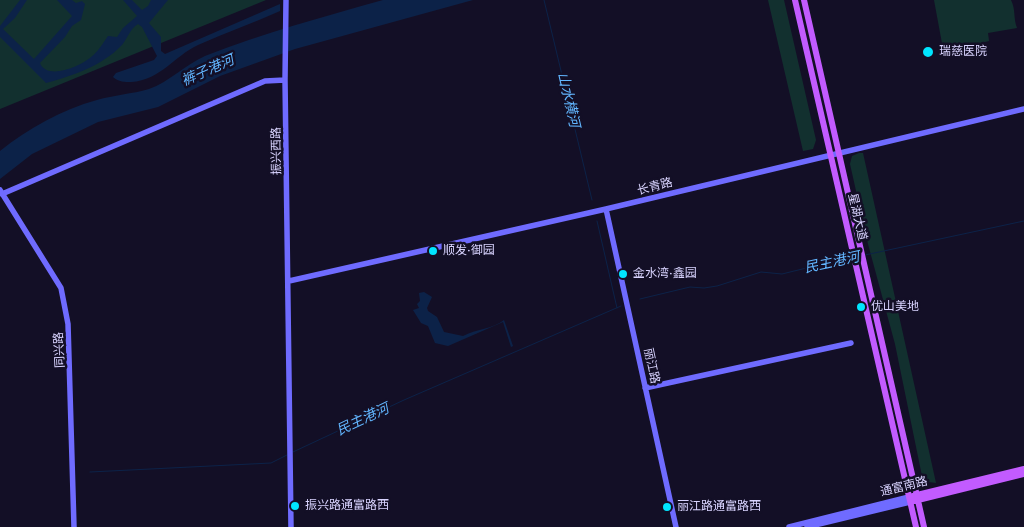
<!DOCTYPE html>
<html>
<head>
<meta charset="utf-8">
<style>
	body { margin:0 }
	canvas { display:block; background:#130f26 }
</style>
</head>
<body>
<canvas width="1024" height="527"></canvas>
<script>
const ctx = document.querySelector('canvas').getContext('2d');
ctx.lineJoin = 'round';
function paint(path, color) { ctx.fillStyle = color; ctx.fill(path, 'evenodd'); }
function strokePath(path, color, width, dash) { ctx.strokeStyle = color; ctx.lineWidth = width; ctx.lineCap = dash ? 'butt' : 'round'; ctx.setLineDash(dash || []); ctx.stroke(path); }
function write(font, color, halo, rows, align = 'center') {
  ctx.font = font + ' Signika,"Noto Sans SC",sans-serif'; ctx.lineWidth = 5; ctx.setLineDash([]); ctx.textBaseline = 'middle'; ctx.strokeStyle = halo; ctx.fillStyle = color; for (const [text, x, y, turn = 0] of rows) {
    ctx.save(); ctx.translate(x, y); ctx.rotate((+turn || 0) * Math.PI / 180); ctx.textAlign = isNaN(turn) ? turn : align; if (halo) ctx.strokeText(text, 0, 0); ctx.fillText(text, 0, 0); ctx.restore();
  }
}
paint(new Path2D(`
	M0 0H266L0 109Z
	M768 0H784L816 140 813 149 803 151Z
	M934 0H1011C1016 10 1013 18 1017 28L988 33 989 41 960 48 961 51 944 54Z
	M859 153H863L936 483 929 482 922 476 895 344 868 244 850 164 852 156Z`), '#12302f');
paint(new Path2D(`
	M20 0H27L15 18 3 29 34 59 72 16 57 0H72L76 3 82 1 85 4 81 20 72 26 65 37 40 63C47 81 81 66 91 57 98 52 103 43 108 36L117 37 123 28 137 16 123 0H132L142 10 148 6 151 0H168L149 23 161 37V51L165 54 280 4V11C253 23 225 33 198 45 174 56 161 80 131 82 125 82 119 82 113 77L116 73 154 60 157 56 142 27 138 24C129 30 128 38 122 45 102 66 72 76 46 83L0 37V26Z
	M383 0H473L295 49 220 76 158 107 98 122 32 154 0 179V151C29 128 61 110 97 100 114 95 132 94 149 89 169 82 185 65 205 56 263 33 323 17 383 0Z
	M424 292 432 297 427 308 428 311 437 317 444 332 463 336C476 329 493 329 504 320L513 346 511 347 503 322 448 346 435 343 428 326 421 323 413 310 419 308 417 304 420 301 419 293Z`), '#0c2248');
strokePath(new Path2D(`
	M544 0 592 200
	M597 221 617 308
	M865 255 1024 221
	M640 299 690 287 704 288 717 286 761 272 782 274 851 257
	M293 452 404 400 621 306
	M90 472 271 463 287 455`), '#0c2248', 1);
strokePath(new Path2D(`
	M285 80 286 0
	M0 190 61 288 68 324 74 527
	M2 194 265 81 285 80 291 527
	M606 209 676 527
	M289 281 606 209 1024 109
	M645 388 851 343
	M789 527 909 497
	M807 527 910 502`), '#6f6bff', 5.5);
strokePath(new Path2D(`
	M795 0 916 527
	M804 0 924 527
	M913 496 1024 469
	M914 501 1024 474`), '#c25bff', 6);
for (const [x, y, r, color] of [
	[928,52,6,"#00e5ff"],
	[433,251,5,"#00e5ff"],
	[623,274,5,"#00e5ff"],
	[861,307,5,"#00e5ff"],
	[295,506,5,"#00e5ff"],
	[667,507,5,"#00e5ff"]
]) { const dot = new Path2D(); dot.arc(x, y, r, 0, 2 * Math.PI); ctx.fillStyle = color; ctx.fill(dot); strokePath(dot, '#130f26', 2); }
write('12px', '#d9d4ff', '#130f26', [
	["瑞慈医院",939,52],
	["顺发·御园",443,251],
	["金水湾·鑫园",633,274],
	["优山美地",871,307],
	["振兴路通富路西",305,506],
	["丽江路通富路西",677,507]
], 'left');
write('12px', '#d9d4ff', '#130f26', [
	["振兴西路",277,151,-91],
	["长青路",655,187,-14],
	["星湖大道",857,217,77],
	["同兴路",60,350,-93],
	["丽江路",651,366,78],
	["通富南路",904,487,-14]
]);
write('italic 14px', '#62b6ff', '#130f26', [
	["裤子港河",208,71,-24],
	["山水横河",568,100,77],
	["民主港河",832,263,-12],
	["民主港河",363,420,-25]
]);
</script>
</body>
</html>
